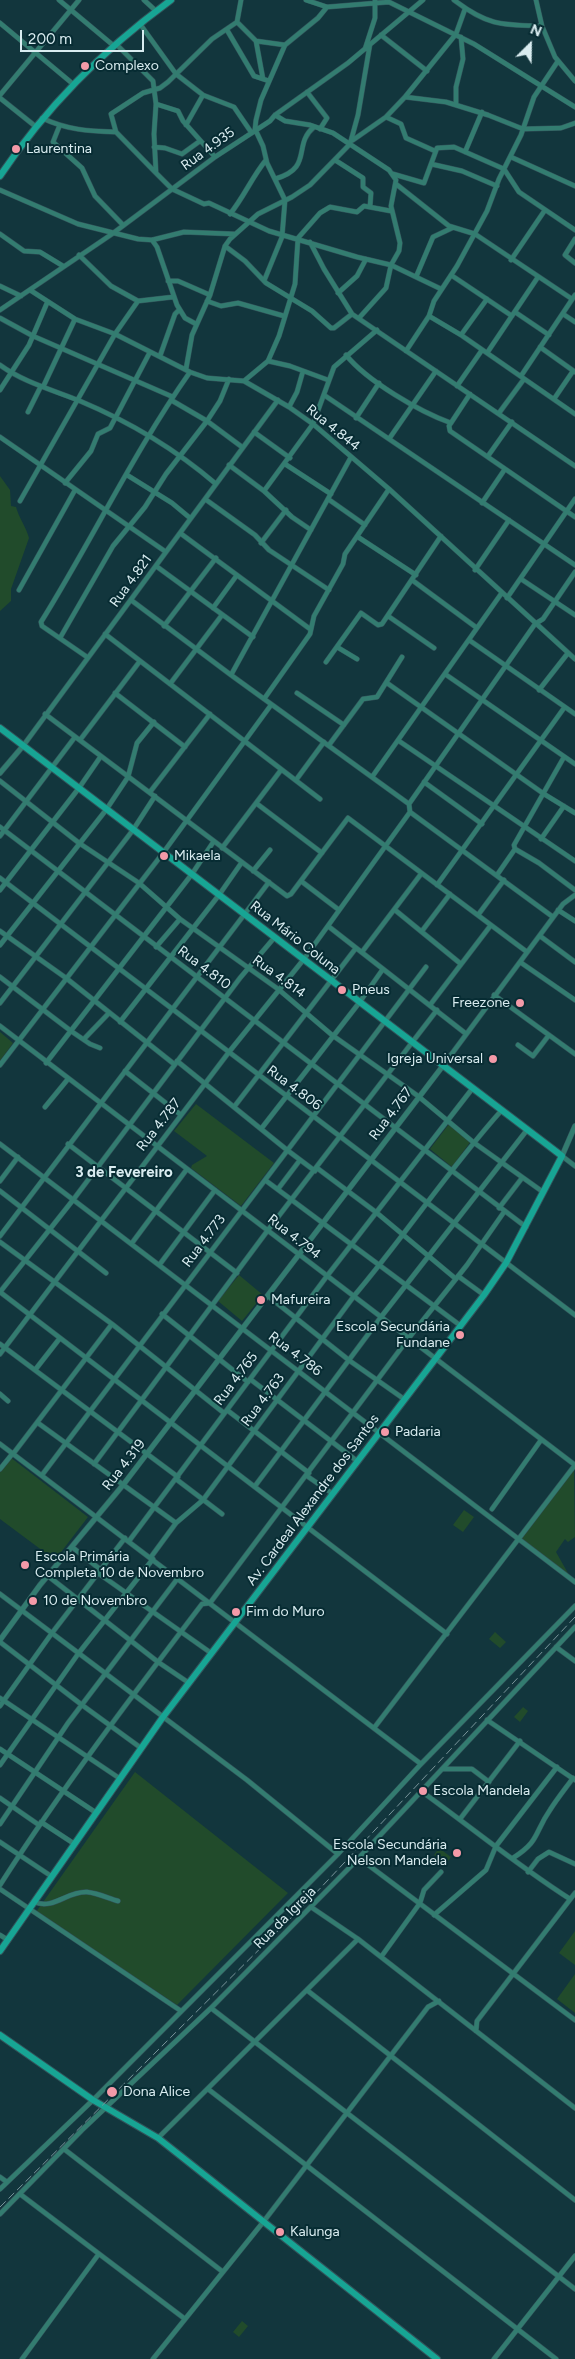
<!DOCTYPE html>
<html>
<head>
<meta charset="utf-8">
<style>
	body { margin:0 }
	#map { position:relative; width:575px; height:2359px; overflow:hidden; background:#12363d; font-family:Figtree,sans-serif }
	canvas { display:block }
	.north { position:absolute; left:505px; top:20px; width:50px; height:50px; -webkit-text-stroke:4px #072c33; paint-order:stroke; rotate:23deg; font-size:14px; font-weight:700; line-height:20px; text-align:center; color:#d9ecf0 }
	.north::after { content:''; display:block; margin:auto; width:18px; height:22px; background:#d9ecf0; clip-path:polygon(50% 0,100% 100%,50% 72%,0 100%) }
	.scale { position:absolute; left:20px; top:30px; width:124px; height:22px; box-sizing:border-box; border:2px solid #d9ecf0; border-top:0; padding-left:6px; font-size:15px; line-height:18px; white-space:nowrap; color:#d9ecf0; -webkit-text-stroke:4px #072c33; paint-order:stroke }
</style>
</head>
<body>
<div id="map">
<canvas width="575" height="2359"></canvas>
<div class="north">N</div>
<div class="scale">200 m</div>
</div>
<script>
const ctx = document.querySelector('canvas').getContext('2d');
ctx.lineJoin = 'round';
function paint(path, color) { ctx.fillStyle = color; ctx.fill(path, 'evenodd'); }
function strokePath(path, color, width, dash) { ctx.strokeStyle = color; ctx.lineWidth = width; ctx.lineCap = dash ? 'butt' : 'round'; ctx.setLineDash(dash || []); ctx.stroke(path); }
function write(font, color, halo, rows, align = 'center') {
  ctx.font = font + ' Figtree,sans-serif'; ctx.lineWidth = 4; ctx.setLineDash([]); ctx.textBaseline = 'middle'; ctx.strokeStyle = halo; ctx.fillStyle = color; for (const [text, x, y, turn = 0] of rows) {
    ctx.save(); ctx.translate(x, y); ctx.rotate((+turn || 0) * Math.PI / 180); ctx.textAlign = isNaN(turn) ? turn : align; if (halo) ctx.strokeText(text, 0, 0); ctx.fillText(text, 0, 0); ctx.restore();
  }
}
paint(new Path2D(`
	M0 476 10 490 11 506 16 507C19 518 26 527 29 538L11 589V601L0 611Z
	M0 1032 13 1043 0 1061Z
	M196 1104 274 1163 241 1206 191 1168 192 1165 207 1156 174 1131Z
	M449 1124 471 1141 452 1167 430 1149Z
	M239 1275 263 1295 242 1321 218 1301Z
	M10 1457 88 1517 55 1560 0 1519V1469Z
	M574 1469 575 1537 568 1542 565 1539 556 1552 569 1575 519 1539Z
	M464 1510 474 1517 463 1532 453 1525Z
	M495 1632 506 1642 500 1648 489 1639Z
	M523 1707 528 1711 520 1722 514 1717Z
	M135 1772 288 1893 177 2005 36 1912Z
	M439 1848 451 1857 446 1864 434 1855Z
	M575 1931V1965L559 1953Z
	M575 1974V2013L557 1999Z
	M242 2321 248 2326 239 2337 233 2332Z`), '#214b2b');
const minor = new Path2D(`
	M59 0 114 46
	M144 0 156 11
	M241 0 237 22 256 41 285 45 318 18 327 7
	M306 0 327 7 389 2 474 44 575 107
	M454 0C488 26 502 25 542 26
	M536 0 542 26 555 57 575 81
	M0 23 73 84
	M140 24 176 74 203 95 234 107 251 132
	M227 30 254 76 269 81
	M381 35 427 71
	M256 41 263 79
	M116 44 153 81 156 104 154 134 156 173 172 189 204 204 209 203 269 231 357 257 391 265 441 289
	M365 49 375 18V0
	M307 92 327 118 320 129
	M0 95 79 0
	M405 97 446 102 488 115 523 129 561 128 575 123
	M0 98 35 126
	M156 104 178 111 183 121 215 157
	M456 105V87L463 59 461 37
	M275 115 285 121 310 125 333 133 389 170 396 180 391 206 400 243 399 251 391 265 386 288 359 318
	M386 117 401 124 406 138 435 151
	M42 118C67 130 88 131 116 132
	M186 125 203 95
	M59 127 53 142 82 168 95 196 123 225
	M353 140 386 117 405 97 456 34 465 9
	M154 147 165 148 182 154 200 141
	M465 152 482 112
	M511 157 575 186
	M335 160 363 178V187L371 193 370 207
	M431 164 462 171 497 186
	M156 173 116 132 111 114 143 93 160 88 168 82 212 39 237 22
	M393 174 424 183 437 148 454 147 504 169 519 192 575 230
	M275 179C314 168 292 145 314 127
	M396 184 449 226 475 234 572 299
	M0 190 78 224 138 239 152 240 184 232 234 234
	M230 214C244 197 252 177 266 160
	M0 234 24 251 40 252 63 266
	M575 239 565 255 575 263
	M152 240 157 247 177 305 185 318 196 324
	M310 242 324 269 352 314 575 466
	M225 246 245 261 266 283 312 311 331 328H334L352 314
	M79 255 111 286 138 301
	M511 260 545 210
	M451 275 512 316
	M416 277 433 237 452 228
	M168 281H178L210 295
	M264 281 282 237 285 200 267 163 263 146 255 129 256 120 261 100 285 45
	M0 286 21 296
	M30 290 75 319 115 334 190 372 207 378 244 381 289 407 313 424 389 489 575 659
	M338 293 357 276 366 259
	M207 301 221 306 238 303 284 316
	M0 310 112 234 215 157 270 121 275 115 348 63 423 0
	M515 312 549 335
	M563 314 575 322
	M429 316 461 335 575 414
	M0 318 33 336 173 397
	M461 335 487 299
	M540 347 575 372
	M406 351 429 316 434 301 457 266 487 211 499 179 521 135 534 97 558 61
	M487 353 538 277
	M346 355C367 381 420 412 451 423
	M160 356 175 314 179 310
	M268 361 290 366 328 380
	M0 365C23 382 53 390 80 401 130 422 174 448 216 484
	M186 369 192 335 210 295 225 246 230 239 258 214 292 197 310 185 350 144 358 115 370 44
	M521 376 575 295
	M244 381 268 361 279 336 295 284 298 238 320 213 330 207 357 212 364 206 391 211
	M457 386 482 350
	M43 387 75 319
	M0 390 29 345 47 303
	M470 394 449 426 450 431 575 517
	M324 395 575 565
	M554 399 573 371
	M171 400 207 421 242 447
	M289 407 297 392 303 371
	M28 412 41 386
	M499 413 524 379
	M356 418 379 383
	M254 432 290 458
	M0 437 166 552
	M389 439 436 371
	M488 456 512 422
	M285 464 331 494
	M229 465 264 491 292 517 311 530
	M127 475 172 503 190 518
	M65 483 91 451 98 434 110 428 150 352
	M264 491 313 424 334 367 377 330
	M205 499 255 535 269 550 329 590
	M328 499 365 525
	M20 501 115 334 138 301 173 297
	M482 503 505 469
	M180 533 310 629
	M358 537 416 575
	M261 543 286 510
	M156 566 253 637
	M475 570 509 520
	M521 579 575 615
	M412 580 477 628
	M19 590 75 490
	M507 598 575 499
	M131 600 231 675 409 804
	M213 608 237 575
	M388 616 434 648
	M164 626 216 558
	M105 634 320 799
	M60 638 113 546 145 507 166 474 207 421 220 401 229 379
	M469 640 575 714
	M337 647 357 659
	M87 657 42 626 41 622C92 540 135 450 190 372
	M326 662 361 613 378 625 382 624 441 536
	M445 674 575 764
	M231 675 351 457
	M387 683 544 794 575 813
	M170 684 222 615
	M539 690 568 653
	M115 693 185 747
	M297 693 344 725
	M264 699 310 634 314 616 343 564 345 554 389 489
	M45 714 287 896 291 894 348 818 527 952
	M80 740 140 661
	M399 741 575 861
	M329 745 363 699 377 697 402 657
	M23 746 278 400
	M372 777 501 594
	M296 780 324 742
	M0 781 79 843 139 883 180 919 278 989 332 1035 418 1096 473 1142 543 1192
	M424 782 482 824
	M150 792 210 714
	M256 803 322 853
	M410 812 553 917
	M0 827 526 1227
	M0 836 75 737
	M541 839 564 806
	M222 848 281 770
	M515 849 539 863 575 890
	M253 871 270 850
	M497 875 515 849 514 845 564 757
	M0 878 575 1315
	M301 881 339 910
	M437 885 564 708
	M0 890 79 788 101 756
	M395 910 461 964
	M558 910 575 921
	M478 915 504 880
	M328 926 465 1033
	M0 931 66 978 174 1064
	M422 931 450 894
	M540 936 575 962
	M0 945 106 810 128 777 137 743 154 722
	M156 947 180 919
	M362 952 421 874
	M520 962 575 1000
	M0 977 71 1031 90 1044 100 1048
	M494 995 575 1054
	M0 1003 133 830 155 796
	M430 1005 491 925
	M120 1022 219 895 242 862
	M0 1026 575 1465
	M84 1039 109 1013
	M518 1045 533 1056 549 1035
	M177 1061 287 1150 315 1171
	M46 1063 192 874 214 841
	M0 1065 163 853 271 705
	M442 1067 563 904 575 895
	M125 1071 181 1115
	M45 1107 68 1079
	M234 1107 356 948
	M261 1129 359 1003 383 969
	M0 1144 575 1582
	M68 1144 237 1273
	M562 1156 575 1166
	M317 1168 377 1213 456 1279
	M265 1180 461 1326
	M0 1181 18 1157
	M278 1189 300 1160
	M0 1191 106 1273
	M499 1208 522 1178
	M0 1236 269 882
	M0 1242 112 1324 224 1413
	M132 1243 187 1169
	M160 1264 215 1190
	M458 1276 484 1295
	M0 1292 447 1634
	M0 1292 73 1200 240 978 274 938
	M268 1296 350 1361 404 1399
	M162 1314 248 1382
	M0 1344 178 1477
	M0 1354 229 1052 304 959 410 812 409 804 535 624 543 619 575 572
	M35 1370 60 1338
	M250 1379 357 1461
	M0 1394 8 1401
	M227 1410 309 1473
	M38 1423 176 1523
	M0 1444 421 1764
	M13 1454 112 1324
	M94 1464 268 1230 437 1010
	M0 1469 13 1453
	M42 1475 426 967
	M307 1476 333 1494
	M176 1479 222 1514
	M255 1486 381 1317 527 1130
	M492 1509 541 1440
	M129 1541 327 1276 472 1089
	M72 1547 101 1570
	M151 1557 176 1523 203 1500 354 1296C405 1236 448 1170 501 1111
	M98 1573 211 1653
	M48 1576 158 1662 189 1683
	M0 1594 247 1780 338 1854
	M0 1642 82 1705 141 1748
	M556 1647 575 1661
	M0 1698 119 1778
	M0 1706 52 1633 125 1538
	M487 1720 575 1780
	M374 1728 575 1465
	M0 1749 95 1812
	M0 1765 78 1654 153 1559
	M442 1769H472L489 1782
	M421 1791C471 1827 518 1866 570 1899
	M0 1798 39 1825
	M460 1819 520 1741
	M41 1822 73 1843
	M0 1824 68 1723 178 1578
	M0 1842 51 1876
	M359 1858 575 2020
	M513 1858C540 1841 534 1833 550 1810 557 1799 565 1789 573 1778
	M528 1872 538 1859 549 1852 575 1864
	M0 1885C62 1788 132 1696 202 1604L210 1603 408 1339 467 1265 504 1212
	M0 1889 181 2011
	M34 1902C54 1910 67 1891 87 1892 97 1893 108 1898 118 1901
	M311 1907 358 1939 575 2108
	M434 1915 486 1870 496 1846 557 1767
	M0 1935 8 1940
	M381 1957 420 1903 424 1890 441 1872
	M308 1991 575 2200
	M211 2008 575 2289
	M476 2031 477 2021 575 1893
	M208 2089 556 2359
	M158 2138 358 1939
	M64 2149 223 2272
	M0 2177 7 2182
	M0 2189 93 2100 338 1854 421 1764 575 1606
	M20 2194 185 2319
	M0 2214 83 2129 211 2008 355 1862 575 1627
	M22 2359 98 2255
	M153 2359 264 2221 428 2007 439 2001
	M494 2359 575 2256`);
const tertiary = new Path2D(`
	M0 773 23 746
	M562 1156 575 1126
	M0 1640 40 1585 123 1485 442 1067`);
const secondary = new Path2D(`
	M0 176C46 107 104 49 171 0
	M0 728 562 1156 506 1263 484 1295 163 1717 0 1951
	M0 2035 93 2100 158 2138 437 2359`);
strokePath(minor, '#32535a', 5.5);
strokePath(tertiary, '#32535a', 6);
strokePath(secondary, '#32535a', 8);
strokePath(minor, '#337c70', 4.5);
strokePath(tertiary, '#337c70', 5);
strokePath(secondary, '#17a594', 6);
strokePath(new Path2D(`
	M0 2207 313 1896 575 1617`), '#7a959b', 1, [8, 4]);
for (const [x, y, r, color] of [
	[85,66,5,"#f39aa8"],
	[16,149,5,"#f39aa8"],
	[164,856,5,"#f39aa8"],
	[342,990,5,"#f39aa8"],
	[520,1003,5,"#f39aa8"],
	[493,1059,5,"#f39aa8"],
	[261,1300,5,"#f39aa8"],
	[460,1335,5,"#f39aa8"],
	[385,1432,5,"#f39aa8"],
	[25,1565,5,"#f39aa8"],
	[33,1601,5,"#f39aa8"],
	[236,1612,5,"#f39aa8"],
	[423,1791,5,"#f39aa8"],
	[457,1853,5,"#f39aa8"],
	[112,2092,6,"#f39aa8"],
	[280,2232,5,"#f39aa8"]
]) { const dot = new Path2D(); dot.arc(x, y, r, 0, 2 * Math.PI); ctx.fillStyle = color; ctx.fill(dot); strokePath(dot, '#072c33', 2); }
write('14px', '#d9ecf0', '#072c33', [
	["Complexo",95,66],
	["Laurentina",26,149],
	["Mikaela",174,856],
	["Pneus",352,990],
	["Freezone",510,1003,"right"],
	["Igreja Universal",483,1059,"right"],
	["Mafureira",271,1300],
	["Escola Secundária",450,1327,"right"],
	["Fundane",450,1343,"right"],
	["Padaria",395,1432],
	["Escola Primária",35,1557],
	["Completa 10 de Novembro",35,1573],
	["10 de Novembro",43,1601],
	["Fim do Muro",246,1612],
	["Escola Mandela",433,1791],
	["Escola Secundária",447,1845,"right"],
	["Nelson Mandela",447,1861,"right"],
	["Dona Alice",123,2092],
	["Kalunga",290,2232]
], 'left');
write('14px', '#d9ecf0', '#072c33', [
	["Rua 4.935",208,149,-36],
	["Rua 4.844",333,428,39],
	["Rua 4.821",131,581,-54],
	["Rua Mário Coluna",295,938,38],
	["Rua 4.810",204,968,37],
	["Rua 4.814",279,977,36],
	["Rua 4.806",294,1088,37],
	["Rua 4.767",391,1114,-53],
	["Rua 4.787",159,1125,-52],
	["Rua 4.794",294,1237,38],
	["Rua 4.773",204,1241,-53],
	["Rua 4.786",295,1354,37],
	["Rua 4.765",236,1379,-53],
	["Rua 4.763",263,1400,-53],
	["Rua 4.319",124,1465,-52],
	["Av. Cardeal Alexandre dos Santos",313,1500,-53],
	["Rua da Igreja",285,1918,-45]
]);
write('bold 15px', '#d9ecf0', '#072c33', [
	["3 de Fevereiro",124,1173]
]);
</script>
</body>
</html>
